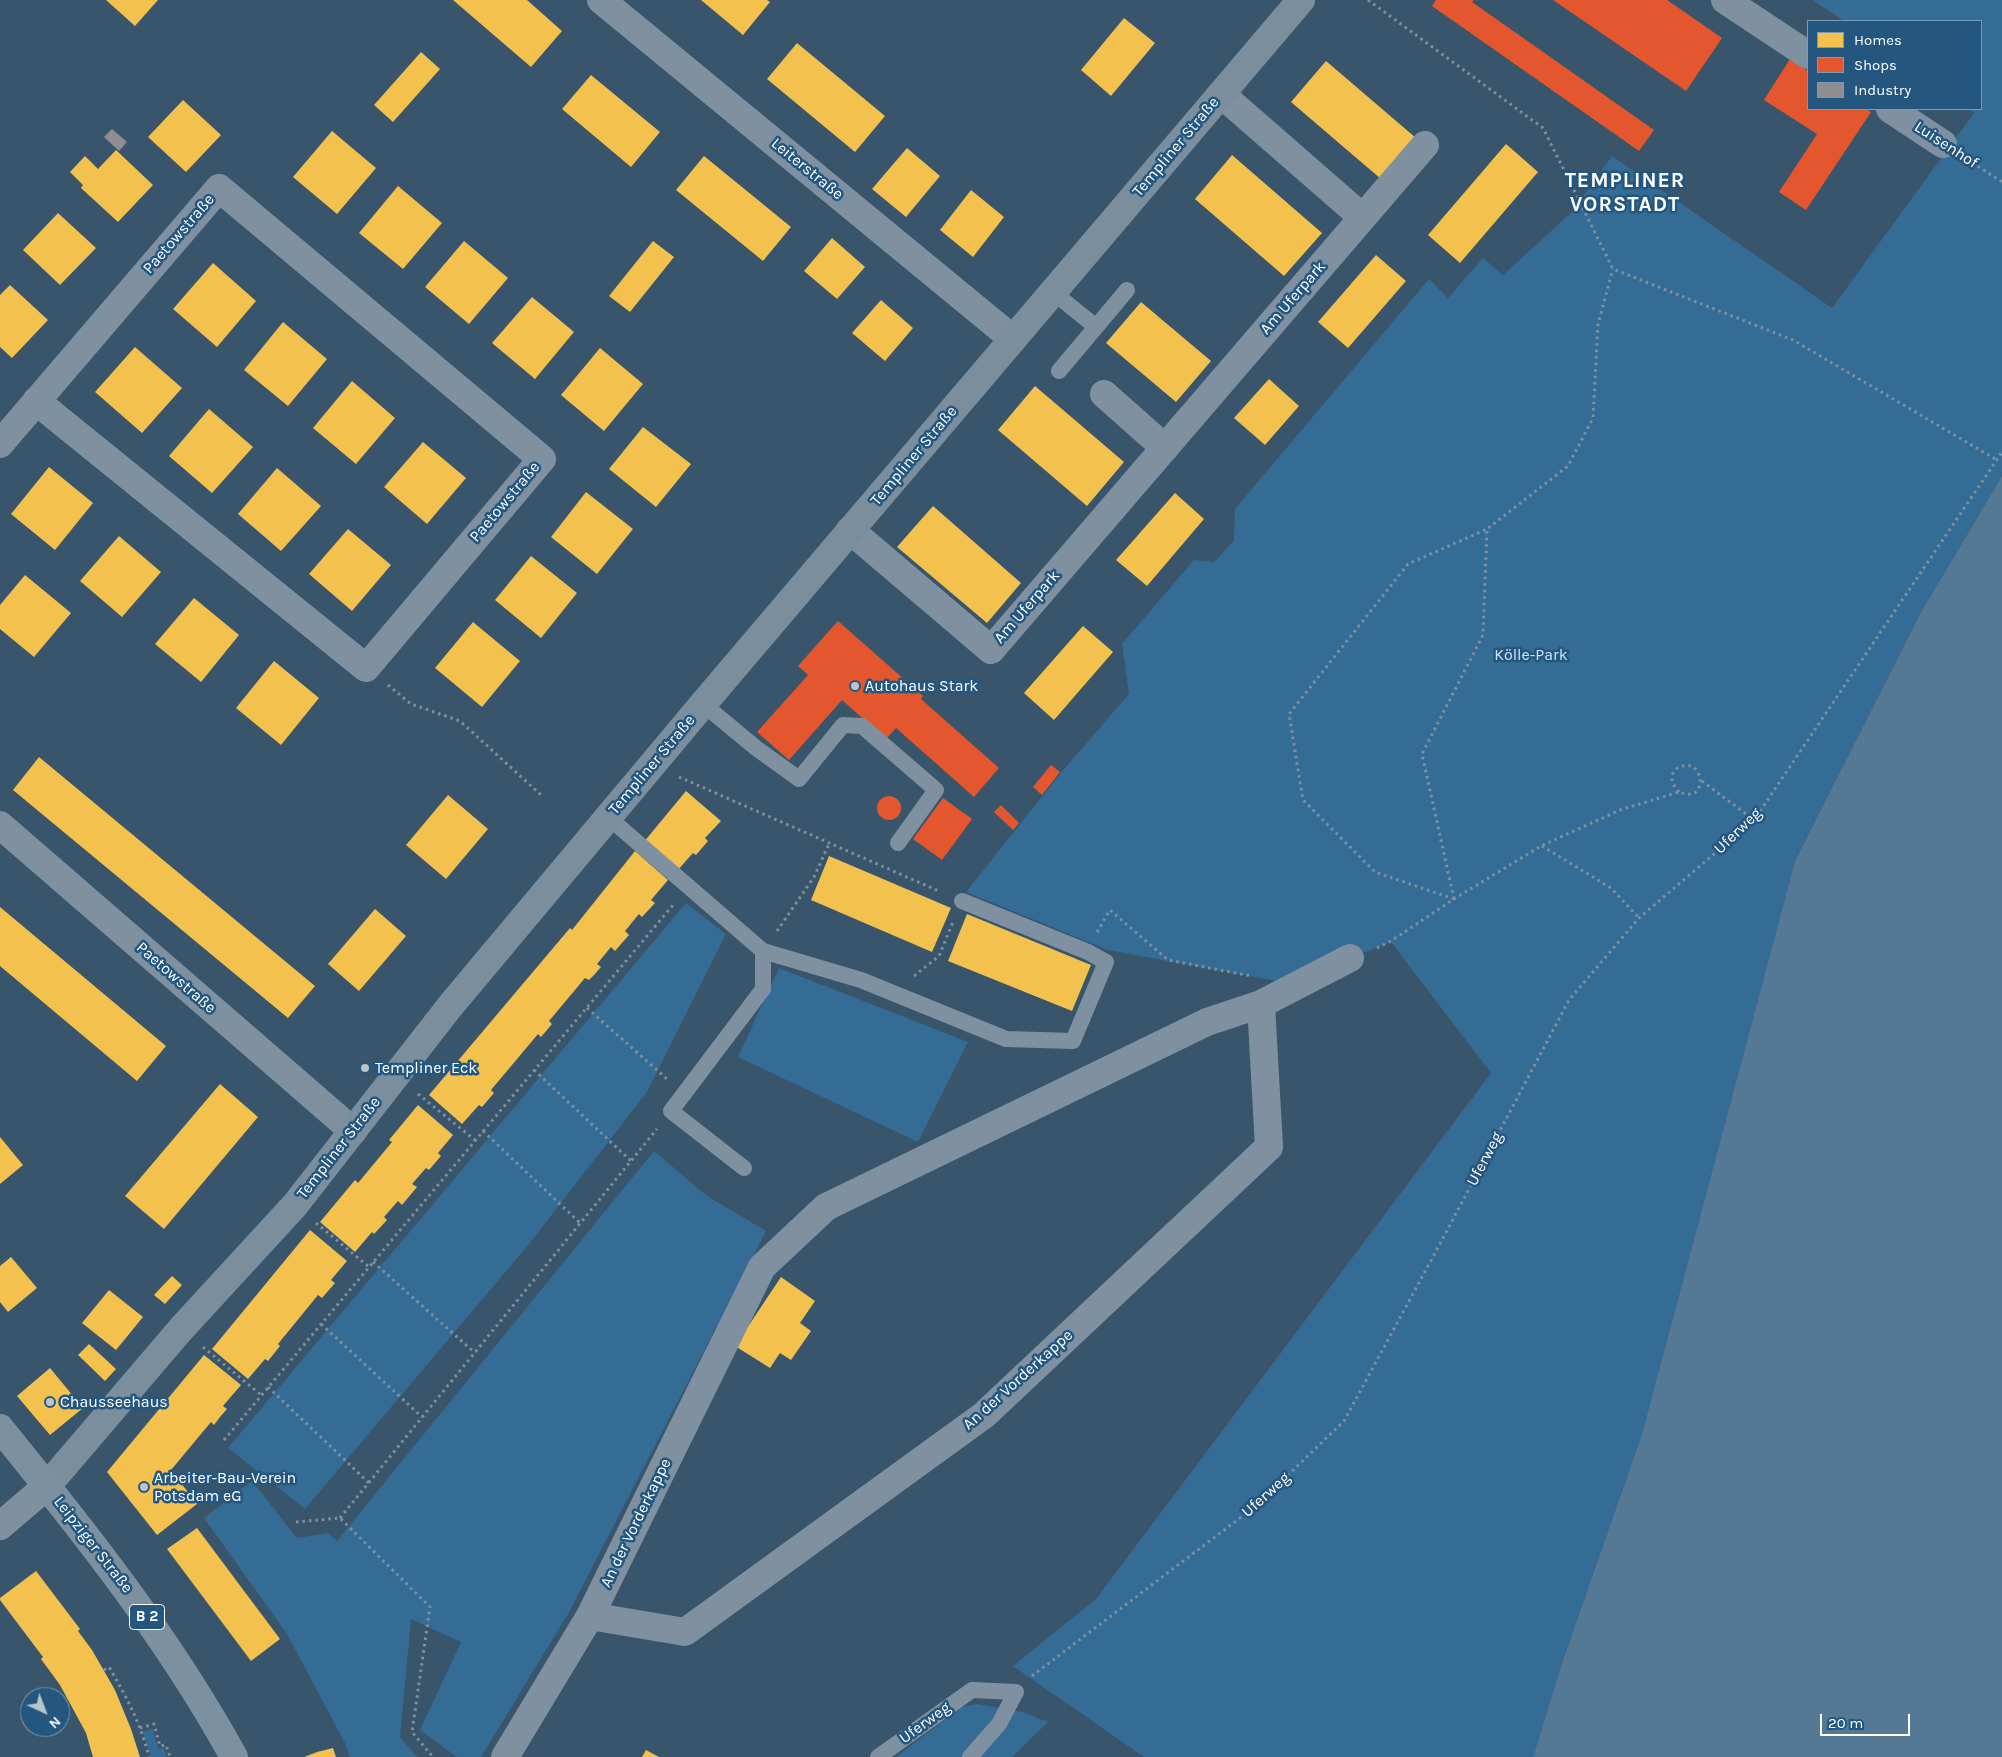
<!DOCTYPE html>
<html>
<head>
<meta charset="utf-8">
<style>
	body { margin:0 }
	#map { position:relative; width:2002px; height:1757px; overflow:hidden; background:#39556b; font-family:Karla,sans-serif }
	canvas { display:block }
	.legend { position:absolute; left:1807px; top:20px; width:175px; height:90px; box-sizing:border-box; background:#245780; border:1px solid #7c9ab3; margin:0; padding:6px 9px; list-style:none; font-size:15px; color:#fff }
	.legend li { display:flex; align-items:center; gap:10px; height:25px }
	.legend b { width:25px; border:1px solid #7c9ab3 }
	.north { position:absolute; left:20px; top:1687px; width:50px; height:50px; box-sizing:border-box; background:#245780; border:1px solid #7c9ab3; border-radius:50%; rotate:137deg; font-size:14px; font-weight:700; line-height:20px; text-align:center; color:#fff }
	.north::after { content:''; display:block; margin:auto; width:18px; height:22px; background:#bac4cb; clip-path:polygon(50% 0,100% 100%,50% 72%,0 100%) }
	.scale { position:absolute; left:1820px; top:1714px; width:90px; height:22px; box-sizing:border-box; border:2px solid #fff; border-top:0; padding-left:6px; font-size:15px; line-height:18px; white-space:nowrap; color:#fff; -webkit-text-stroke:4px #245780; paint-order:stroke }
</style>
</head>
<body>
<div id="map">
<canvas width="2002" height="1757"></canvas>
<ul class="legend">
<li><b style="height:14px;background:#f2c14e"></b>Homes</li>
<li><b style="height:14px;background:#e4572e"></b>Shops</li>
<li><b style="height:14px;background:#8d8d92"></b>Industry</li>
</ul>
<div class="north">N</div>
<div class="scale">20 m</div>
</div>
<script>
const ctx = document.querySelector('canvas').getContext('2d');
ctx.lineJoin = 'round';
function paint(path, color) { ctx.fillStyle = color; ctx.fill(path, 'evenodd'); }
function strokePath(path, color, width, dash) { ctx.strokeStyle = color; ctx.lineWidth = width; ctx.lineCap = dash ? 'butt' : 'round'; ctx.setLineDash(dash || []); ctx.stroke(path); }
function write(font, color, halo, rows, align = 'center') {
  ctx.font = font + ' Karla,sans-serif'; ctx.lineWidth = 5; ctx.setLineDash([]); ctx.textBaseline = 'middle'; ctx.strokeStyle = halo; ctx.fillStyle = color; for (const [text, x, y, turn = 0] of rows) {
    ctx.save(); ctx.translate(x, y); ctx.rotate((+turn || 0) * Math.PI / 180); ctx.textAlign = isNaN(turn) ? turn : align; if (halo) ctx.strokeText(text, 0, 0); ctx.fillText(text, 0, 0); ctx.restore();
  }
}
paint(new Path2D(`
	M1813 0H2002V476L1920 614 1795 861 1642 1434 1562 1663 1533 1757H1144L1013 1666 1096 1599 1491 1073 1391 942 1350 958 1298 985 1108 950 966 892 1065 768 1129 694 1122 644 1194 560 1214 562 1234 541 1235 509 1429 279 1448 298 1483 258 1503 275 1572 212 1612 156 1832 308 1974 113 1969 109H1981V21H1844Z
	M686 903 726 934 647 1092 529 1244 305 1509 228 1448Z
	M779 968 968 1042 918 1142 738 1057Z
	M654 1151 707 1196 766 1231 568 1614 481 1757H457L420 1730 461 1642 411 1619 400 1737 417 1757H350L345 1743 287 1634 204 1518 252 1481 297 1538 328 1533 337 1541Z
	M977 1704 1022 1712 1048 1722 1012 1757H896L962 1707Z
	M153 1729 158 1749 164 1748 167 1757H151L143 1732Z`), '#356c95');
paint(new Path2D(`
	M2002 476V1757H1533L1562 1663 1642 1434 1795 861 1920 614Z`), '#557995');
paint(new Path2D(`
	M106 0H158L135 26Z
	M453 0H527L562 31 531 67Z
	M701 0H767L770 2 743 35Z
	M1124 18 1155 43 1111 96 1081 70Z
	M797 43 885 116 855 152 767 79Z
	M421 52 440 69 393 122 374 105Z
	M1326 61 1416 138 1381 179 1291 102Z
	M591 75 660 132 631 167 562 109Z
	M183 100 221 135 186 172 148 137Z
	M332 131 376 168 337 214 293 177Z
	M1506 144 1538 172 1460 263 1428 235Z
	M907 148 940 176 906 217 872 189Z
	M116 150 153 185 118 222 81 188 83 185 70 172 85 156 98 169Z
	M1232 155 1322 233 1284 276 1195 199Z
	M704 156 791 227 763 261 676 190Z
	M398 186 442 223 403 269 359 233Z
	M971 190 1004 217 973 257 940 230Z
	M58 213 96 248 60 285 23 250Z
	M832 238 865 267 837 299 804 271Z
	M464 241 508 278 469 324 425 287Z
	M653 241 674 257 630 312 609 296Z
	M1376 255 1406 281 1348 348 1318 322Z
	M213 263 256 301 217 347 173 309Z
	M10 285 48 320 12 358 0 347V295Z
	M532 297 574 332 535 379 492 343Z
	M881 300 913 328 885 361 852 333Z
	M1141 302 1211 361 1176 402 1106 343Z
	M283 322 327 359 288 406 244 370Z
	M135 347 182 388 142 433 95 392Z
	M600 348 643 384 604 431 561 395Z
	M1269 379 1299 406 1265 445 1234 418Z
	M352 381 395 418 356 464 313 428Z
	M1035 386 1124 462 1087 506 998 430Z
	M209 409 253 447 212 493 169 456Z
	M643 427 691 464 656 507 609 469Z
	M423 442 466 478 427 524 384 487Z
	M49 467 93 503 55 550 11 514Z
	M277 468 321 506 281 551 238 514Z
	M586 492 633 529 597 574 551 537Z
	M1175 493 1204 519 1147 586 1116 560Z
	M933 506 1021 583 987 623 897 547Z
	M348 529 391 565 352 611 309 574Z
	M119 536 161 572 122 617 80 581Z
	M531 556 577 593 541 638 495 600Z
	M25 575 71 613 34 657 0 629V605Z
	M194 598 239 635 201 682 155 644Z
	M473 622 520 661 482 707 435 668Z
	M1083 626 1113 652 1054 720 1024 693Z
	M274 661 319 698 281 745 236 708Z
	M39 757 315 986 288 1018 13 790Z
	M686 791 721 821 705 838 708 841 696 855 693 853 676 872 643 843Z
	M448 795 488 829 446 879 406 845Z
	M635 851 668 880 651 900 655 903 642 917 639 914 625 931 629 935 615 951 611 947 597 964 601 967 594 975 589 980 585 978 549 1021 552 1024 541 1037 538 1034 491 1090 494 1093 482 1107 479 1105 462 1124 429 1095 570 928 572 930Z
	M829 856 951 908 932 952 811 900Z
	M0 907 166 1046 137 1081 0 966Z
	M375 909 406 936 359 991 328 964Z
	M967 914 1091 965 1072 1011 948 961Z
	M220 1084 258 1117 164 1229 125 1196Z
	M418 1105 453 1135 438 1153 441 1156 429 1170 426 1168 412 1184 417 1187 402 1205 398 1201 384 1217 387 1220 374 1234 372 1232 355 1252 320 1222 355 1180 358 1183 392 1142 389 1140Z
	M0 1137 23 1165 0 1184Z
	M310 1230 347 1261 331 1280 335 1283 322 1298 318 1295 278 1344 280 1346 268 1361 265 1359 248 1379 212 1349Z
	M11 1257 37 1288 8 1312 0 1302V1266Z
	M172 1276 182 1285 165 1304 154 1295Z
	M781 1277 815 1301 800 1323 811 1331 791 1360 780 1353 770 1368 735 1346Z
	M109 1290 143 1317 116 1350 82 1323Z
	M89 1344 116 1369 105 1381 78 1355Z
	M204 1355 241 1385 223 1406 227 1409 220 1417 214 1425 211 1422 171 1470 197 1504 157 1535 107 1472Z
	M50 1368 83 1408 50 1435 17 1396Z
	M197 1528 280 1639 251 1661 167 1549Z
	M36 1571 80 1629 78 1631 92 1650 115 1690 131 1729 140 1757H93L86 1733 60 1685 41 1659 43 1657 0 1600V1598Z
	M333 1748 336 1757H304L317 1752Z
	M646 1750 659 1757H642Z`), '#f2c14e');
paint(new Path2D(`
	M1436 0H1474L1472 2 1654 130 1639 151 1432 6Z
	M1553 0H1667L1722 38 1686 91Z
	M1790 59 1808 71V109H1866L1871 112 1806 210 1779 192 1817 134 1764 100Z
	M838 621 923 696 921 699 999 768 974 797 896 728 886 739 842 700 789 760 757 732 808 675 798 666Z
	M1051 765 1060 772 1042 795 1033 787Z
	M877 808a12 12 0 1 1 24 0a12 12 0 1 1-24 0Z
	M943 798 972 819 942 860 913 839Z
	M1001 805 1019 823 1013 830 994 812Z`), '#e4572e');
paint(new Path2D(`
	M112 129 127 142 119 151 104 137Z`), '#8d8d92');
strokePath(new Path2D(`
	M1368 0 1543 128 1613 269 1793 340 1997 460
	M1967 159 2002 182
	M388 685 411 704 460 721 541 795
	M679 777 941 892
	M1702 781 1754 820
	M1542 846 1611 888 1639 918
	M1454 899 1422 754 1483 635 1487 529 1568 466 1593 418 1598 324 1613 269
	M1454 899 1375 872 1303 800 1289 714 1408 564 1487 529
	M777 931 814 877 829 844
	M1097 932 1110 910 1168 960 1251 976
	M1377 948 1391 941 1454 899 1541 846 1620 810 1679 792C1710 805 1704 756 1680 767 1668 772 1671 784 1679 792
	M914 976 939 956 953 922
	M587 1008 667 1079
	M534 1070 631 1161
	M418 1094 475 1140
	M483 1131 580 1223
	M316 1223 369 1267
	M373 1262 475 1353
	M321 1324 422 1417
	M203 1347 261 1395
	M268 1387 369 1483
	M224 1440 673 905
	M340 1518 657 1129
	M296 1522 340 1518 430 1607 412 1732 433 1757
	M104 1670 109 1667C126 1696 141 1724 149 1757
	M1032 1676 1257 1505 1344 1421 1441 1242 1569 1000 1639 918 1754 820 2002 452
	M140 1728 154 1724 160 1746 166 1745 170 1757`), '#7f91a1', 3, [2.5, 4]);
strokePath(new Path2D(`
	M1053 292 1096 327 1127 290
	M1059 371 1096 327
	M703 704 756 748 799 779 843 725 862 726 936 790 898 843
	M608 817 763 951 861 980 1006 1039 1073 1041 1106 962 1088 952 962 901
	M744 1168 671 1111 763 989V951
	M878 1757 972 1690 1016 1692 999 1724 970 1757`), '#7f91a1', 16);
strokePath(new Path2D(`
	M601 0 1013 339
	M1725 0 1808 55
	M1221 94 1362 217
	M1890 109 1943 144
	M1104 394 1165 448
	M0 444 219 188 542 459 366 668 36 401
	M850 530 991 650 1425 145
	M0 825 353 1131
	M0 1526 47 1486
	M590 1616 685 1632 984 1415 1269 1147 1261 1004
	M505 1757 590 1616 762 1267 826 1207 1207 1022 1261 1004 1350 958`), '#7f91a1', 28);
strokePath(new Path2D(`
	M47 1486 181 1329 295 1205 451 1005 703 704 1301 0`), '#7a8e9d', 28);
strokePath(new Path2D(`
	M0 1428C86 1534 168 1637 234 1757`), '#7d90a0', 28);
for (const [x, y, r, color] of [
	[855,686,5,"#bac4cb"],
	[365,1068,5,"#bac4cb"],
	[50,1402,5,"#bac4cb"],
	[144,1487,5,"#bac4cb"]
]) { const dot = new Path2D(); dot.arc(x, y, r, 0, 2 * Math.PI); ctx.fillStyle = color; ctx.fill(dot); strokePath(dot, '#245780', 2); }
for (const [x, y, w] of [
	[147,1617,35]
]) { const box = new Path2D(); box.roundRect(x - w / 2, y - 12.5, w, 25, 4); ctx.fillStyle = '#245780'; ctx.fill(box); strokePath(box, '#fff', 1); }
write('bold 15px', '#fff', null, [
	["B 2",147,1617]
]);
write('16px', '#fff', '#245780', [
	["Luisenhof",1946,145,33],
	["Templiner Straße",1176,147,-50],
	["Leiterstraße",807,169,39],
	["Paetowstraße",179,234,-49],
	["Am Uferpark",1293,298,-49],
	["Templiner Straße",914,456,-50],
	["Paetowstraße",505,502,-50],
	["Am Uferpark",1027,607,-49],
	["Templiner Straße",652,765,-50],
	["Uferweg",1738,831,-44],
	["Paetowstraße",176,978,41],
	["Templiner Straße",339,1148,-52],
	["Uferweg",1485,1159,-62],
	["An der Vorderkappe",1018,1380,-42],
	["Uferweg",1266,1495,-42],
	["An der Vorderkappe",636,1523,-64],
	["Leipziger Straße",93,1545,52],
	["Uferweg",925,1723,-36]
]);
write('16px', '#cee4f5', '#245780', [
	["Kölle-Park",1531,655]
]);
write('16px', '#fff', '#245780', [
	["Autohaus Stark",865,686],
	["Templiner Eck",375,1068],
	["Chausseehaus",60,1402],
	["Arbeiter-Bau-Verein",154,1478],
	["Potsdam eG",154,1496]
], 'left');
ctx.letterSpacing = '1px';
write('bold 21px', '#fff', '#245780', [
	["TEMPLINER",1625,181],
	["VORSTADT",1625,205]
]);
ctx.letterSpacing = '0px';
</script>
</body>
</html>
